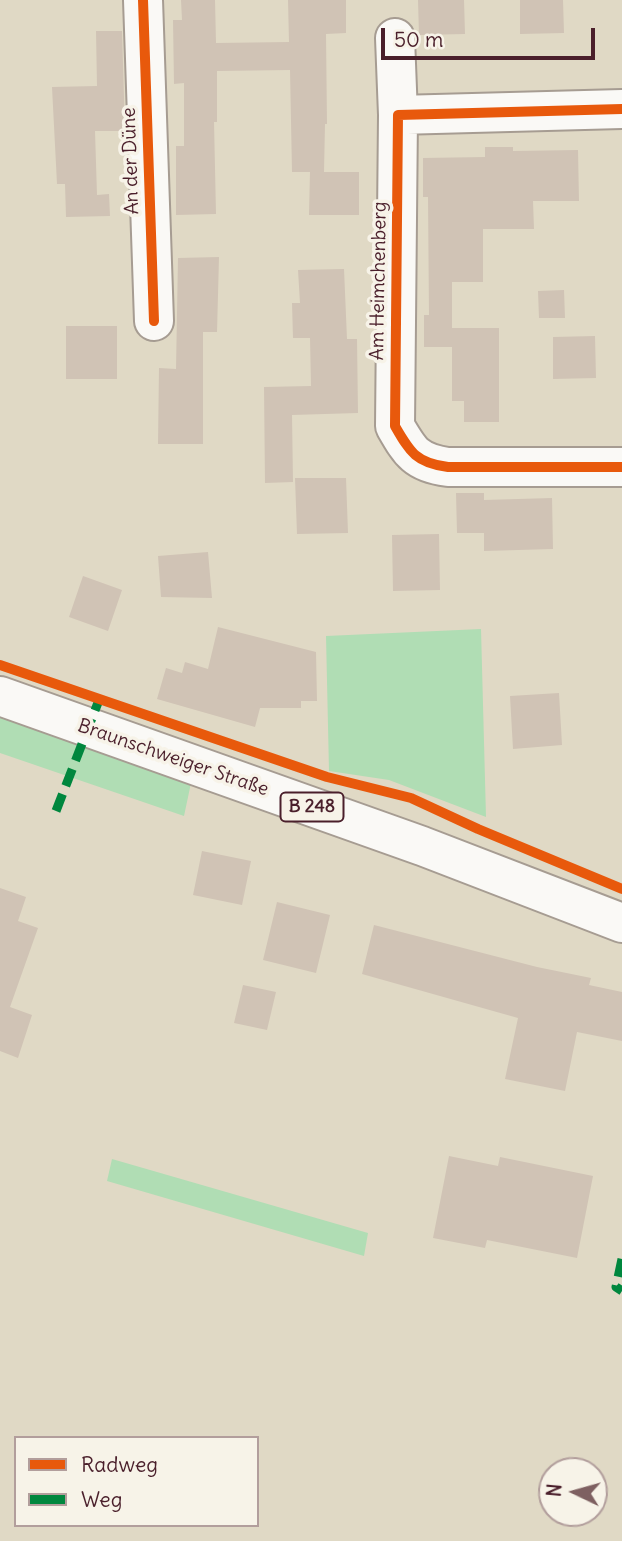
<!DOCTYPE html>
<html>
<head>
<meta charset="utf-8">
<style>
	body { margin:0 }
	#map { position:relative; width:622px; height:1541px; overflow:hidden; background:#e0d9c5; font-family:Delius,sans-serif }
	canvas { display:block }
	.legend { position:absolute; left:14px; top:1436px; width:245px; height:91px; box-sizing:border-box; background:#f7f3e8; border:2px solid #b29e9c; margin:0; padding:9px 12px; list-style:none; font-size:21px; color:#4a1f2b }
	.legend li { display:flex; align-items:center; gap:14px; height:35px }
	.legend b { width:35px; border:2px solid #b29e9c }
	.north { position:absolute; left:538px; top:1457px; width:70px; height:70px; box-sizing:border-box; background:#f7f3e8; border:2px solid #b29e9c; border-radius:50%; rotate:275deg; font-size:19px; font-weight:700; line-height:28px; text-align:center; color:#4a1f2b }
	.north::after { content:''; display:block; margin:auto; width:24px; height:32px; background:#7e6061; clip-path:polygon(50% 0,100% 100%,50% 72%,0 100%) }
	.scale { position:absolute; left:381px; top:28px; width:214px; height:32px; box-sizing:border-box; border:4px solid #4a1f2b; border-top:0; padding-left:9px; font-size:21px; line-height:24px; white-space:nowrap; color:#4a1f2b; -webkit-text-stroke:5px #f7f3e8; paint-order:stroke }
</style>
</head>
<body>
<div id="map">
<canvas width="622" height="1541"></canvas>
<ul class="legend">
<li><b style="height:9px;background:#e8590c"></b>Radweg</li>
<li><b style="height:9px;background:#00873e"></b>Weg</li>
</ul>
<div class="north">N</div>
<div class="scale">50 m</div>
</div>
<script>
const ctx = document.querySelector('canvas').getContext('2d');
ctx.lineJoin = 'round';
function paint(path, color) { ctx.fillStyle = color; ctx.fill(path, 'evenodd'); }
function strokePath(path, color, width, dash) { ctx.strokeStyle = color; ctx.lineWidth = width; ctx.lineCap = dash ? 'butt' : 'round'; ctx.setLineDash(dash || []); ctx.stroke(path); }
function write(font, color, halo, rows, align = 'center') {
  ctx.font = font + ' Delius,sans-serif'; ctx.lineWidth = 7; ctx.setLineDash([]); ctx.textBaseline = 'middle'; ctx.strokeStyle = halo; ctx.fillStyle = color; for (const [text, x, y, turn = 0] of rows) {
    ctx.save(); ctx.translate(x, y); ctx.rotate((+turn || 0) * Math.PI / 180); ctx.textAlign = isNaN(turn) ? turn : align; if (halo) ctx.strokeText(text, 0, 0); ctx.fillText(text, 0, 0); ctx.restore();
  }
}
paint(new Path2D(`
	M481 629 486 817 389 780 329 771 326 636Z
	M0 715 191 783 184 816 0 753Z
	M112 1159 368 1233 364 1256 107 1181Z`), '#b0ddb4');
paint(new Path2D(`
	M181 0H215L216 43 289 42 288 0H346V33L326 34 327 124H325L324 172H292L290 70 217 71V122H214L216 214 176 215V146H184V83L174 84 173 20H182Z
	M418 0H464L465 34 419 35Z
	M520 0H563L564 33 520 34Z
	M96 31H122L125 131H95L97 195 109 194 110 216 66 217 65 184H57L52 87 97 86Z
	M485 147H513V151L578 150 579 201H533L534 229H483V282H452V347H424V315H429L428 197H423V158L485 157Z
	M310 172H359V215H309Z
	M219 257 217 332H203V444H158L159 368 176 369 178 258Z
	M344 269 347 339H357L358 413 292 415 293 482 265 483 264 387 311 386 310 338H293L292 303H300L298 270Z
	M564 290 565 318H539L538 291Z
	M66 326H117V379H66Z
	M452 328H499V422H464V401H452Z
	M595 336 596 378 553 379V337Z
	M295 478H346L348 533 297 534Z
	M456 493H484V500L552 498 553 549 484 551V533H457Z
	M439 534 440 590 393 591 392 535Z
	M208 552 212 598 161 597 158 556Z
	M83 576 122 590 108 631 69 617Z
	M218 627 316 652 317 701H301V708H260L255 727 157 699 166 668 182 673 185 662 208 669Z
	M559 693 562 745 513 749 510 696Z
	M202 851 251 861 242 905 193 895Z
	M0 888 26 897 18 921 38 928 10 1007 32 1015 18 1058 0 1051Z
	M277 902 330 915 316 973 263 960Z
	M374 925 537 967 591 978 589 985 622 992V1041L577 1032 565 1091 505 1079 518 1018 362 974Z
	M243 985 276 992 267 1030 234 1023Z
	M449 1156 498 1166 500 1157 593 1176 577 1258 487 1240 485 1248 433 1238Z`), '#d0c3b5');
const minor = new Path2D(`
	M143 0 154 321
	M395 38 398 115
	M622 109 398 115 395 426C410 452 416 463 448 467H622`);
const major = new Path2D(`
	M0 696 422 846 622 923`);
strokePath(minor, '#a69c92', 42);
strokePath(major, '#a69c92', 42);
strokePath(minor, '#faf9f6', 38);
strokePath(major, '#faf9f6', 38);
strokePath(new Path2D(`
	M56 811 99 700
	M622 1259 616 1287 622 1291`), '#00873e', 9, [18, 9]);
strokePath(new Path2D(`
	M143 0 154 321
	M622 109 398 115 395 426C410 452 416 463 448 467H622
	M0 665 327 777 411 798 478 829 622 889`), '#e8590c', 10);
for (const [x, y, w] of [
	[312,807,63]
]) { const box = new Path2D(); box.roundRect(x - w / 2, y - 14.5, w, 29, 5); ctx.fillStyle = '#f7f3e8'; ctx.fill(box); strokePath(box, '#4a1f2b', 2); }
write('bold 18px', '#4a1f2b', null, [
	["B 248",312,807]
]);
write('19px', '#4a1f2b', '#f7f3e8', [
	["An der Düne",131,161,-92],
	["Am Heimchenberg",379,281,-89],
	["Braunschweiger Straße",173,758,19]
]);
</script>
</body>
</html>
